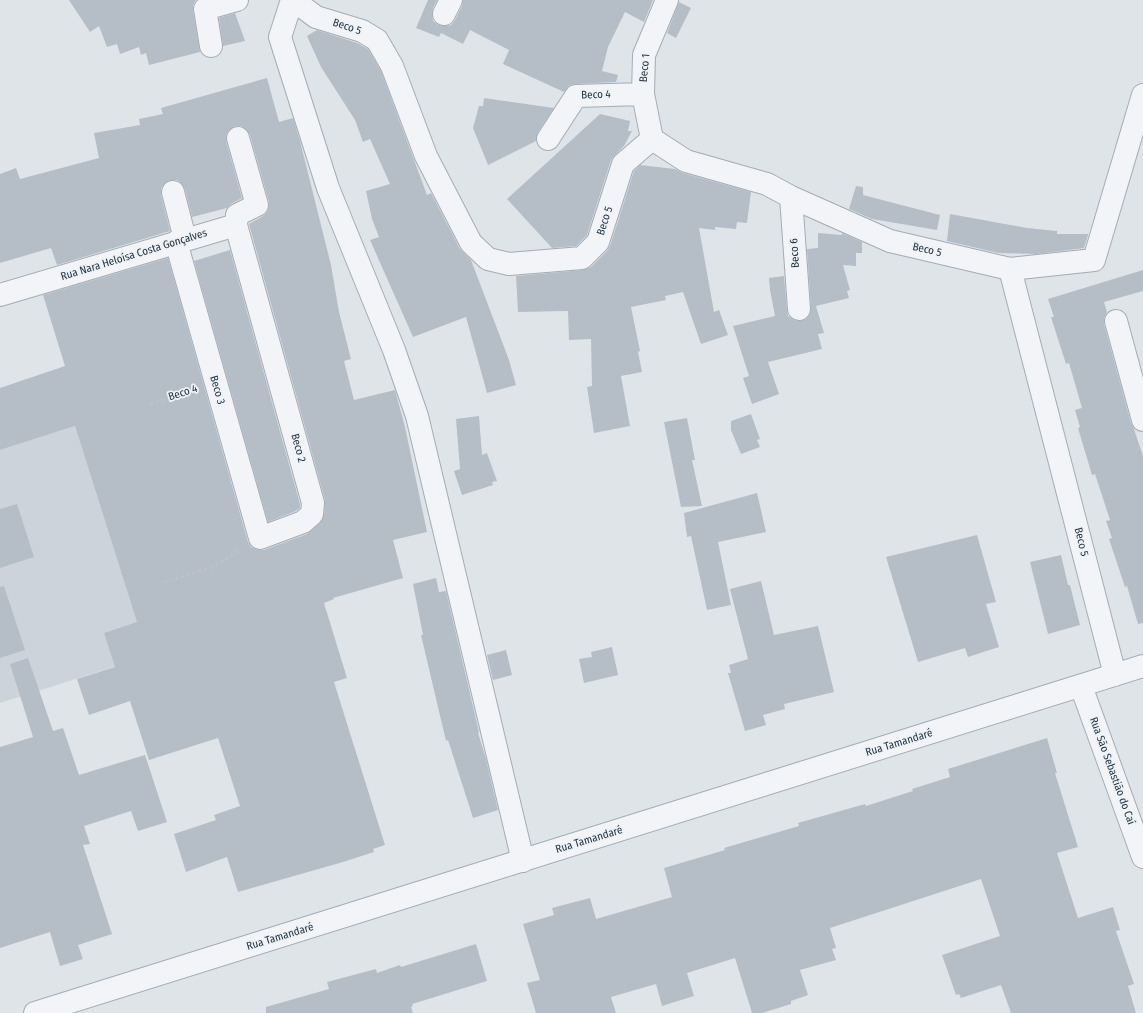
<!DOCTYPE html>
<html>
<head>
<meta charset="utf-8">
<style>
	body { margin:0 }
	canvas { display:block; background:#dfe4e9 }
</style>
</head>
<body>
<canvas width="1143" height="1013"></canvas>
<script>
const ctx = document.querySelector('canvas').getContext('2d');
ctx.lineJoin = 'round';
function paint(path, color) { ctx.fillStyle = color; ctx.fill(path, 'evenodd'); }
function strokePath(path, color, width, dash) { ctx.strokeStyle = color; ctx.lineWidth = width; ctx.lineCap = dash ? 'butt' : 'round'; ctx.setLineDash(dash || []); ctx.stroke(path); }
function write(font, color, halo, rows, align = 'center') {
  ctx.font = font + ' "Fira Sans Condensed",sans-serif'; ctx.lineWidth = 3.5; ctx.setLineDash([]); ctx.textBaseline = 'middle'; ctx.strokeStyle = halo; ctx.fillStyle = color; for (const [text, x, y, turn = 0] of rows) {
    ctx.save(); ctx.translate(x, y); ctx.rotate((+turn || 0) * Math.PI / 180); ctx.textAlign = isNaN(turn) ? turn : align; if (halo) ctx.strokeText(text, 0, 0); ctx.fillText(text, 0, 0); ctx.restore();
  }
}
paint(new Path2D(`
	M75 426 148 656 0 703V450Z`), '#ccd3db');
paint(new Path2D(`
	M69 0H196L193 5V11L200 52 149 65 146 53 141 55 139 47 120 54 117 44 107 47 99 26 90 32Z
	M428 0H437L433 8 432 15 433 21 438 25 444 26 451 25 455 20 462 6 463 0H653L644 22 625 12 608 47 602 71 618 75 616 82 575 84 570 85 564 92 503 64 509 50 470 30 463 44 441 33 439 37 416 28Z
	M679 2 691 8 676 38 667 33Z
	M235 13 245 41 223 46 219 18Z
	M317 30 357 43 368 49 381 71 427 195 431 193 460 249 471 260 509 360 516 385 487 393 466 317 413 337 370 240 379 237 372 219 366 191 390 184 370 139 363 142 355 120 321 67 307 36Z
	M267 78 279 122 293 118 300 141 331 265 339 312 351 359 344 361 354 400 395 390 405 427 427 532 393 540 403 578 333 598 334 599 324 603 347 678 334 682 385 845 373 849 374 852 343 862 238 892 227 857 186 872 174 834 216 820 214 815 240 806 218 738 149 760 130 701 89 715 77 679 115 667 104 633 137 622 75 426 0 450V388L65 366 43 295 168 258 248 542 251 547 257 550H264L307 534 320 523 324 515 325 500 249 224 263 216 267 212 269 207V202L250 135 246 129 241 126H235L229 130 226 135V141L242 198 231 204 227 208 192 217 185 189 182 184 177 180H170L165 183 161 188V195L170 231 57 265 51 248 0 263V174L16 168 20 179 99 158 94 133 140 125 139 119 163 114 161 108Z
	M484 98 554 108 538 132 536 141 488 165 473 128 479 106H483Z
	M600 114 630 121 628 131H632L624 146 615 155 611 160 587 235 576 246 552 248 507 199Z
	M640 165 675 169 683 173 751 192 747 223 737 222 736 229 715 227V230L699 228 714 312 719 310 728 335 701 344 683 292 665 296 666 300 631 307 640 351 638 352 642 372 621 376 630 426 594 433 587 387 592 386 591 339 569 340 568 311 518 312 516 276 583 270 591 267 607 251 610 246 634 171Z
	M856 186 863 187V195L940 215 937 230 872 219 849 209Z
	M950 214 1027 228 1057 231V234H1088V235L1084 248 1037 254 998 253 947 241Z
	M818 233 842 235V233L862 242V253H856V266L843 265 850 290 847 291 849 298 816 306 824 333 818 334 822 349 768 362 779 394 752 404 743 378 749 376 733 326 775 316 770 290 769 278 784 276 787 310 788 316 794 320 800 321 806 319 810 314 811 308 807 249 818 248Z
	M230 250 300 504V508L296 511 268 522 194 261Z
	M1143 270V291L1104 302 1107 312 1104 318V324L1131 423 1134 429 1143 456V623L1138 624 1127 586 1125 587 1109 539 1112 538 1106 521 1110 520 1095 474 1092 475 1078 428 1080 427 1075 410 1082 408 1069 363 1066 364 1056 333 1051 317H1054L1048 299Z
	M751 414 760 439 757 440 760 447 741 454 731 430V421Z
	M479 416 482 455 487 453 497 481 492 482 493 485 462 495 454 471 460 469 456 419Z
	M687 418 695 460H692L702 506 681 507 664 422Z
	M757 493 766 532 718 542 731 605 707 610 691 536 687 537 684 513Z
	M17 504 34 557 0 568V509Z
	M977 535 996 602 986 604 999 647 968 657 965 648 918 662 886 557Z
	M1061 555 1068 585H1070L1080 625 1048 634 1030 562Z
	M436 578 439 592 446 591 479 732 478 733 486 759 498 810 473 818 448 740 446 741 421 635H423L413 584Z
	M761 581 774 635 818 626 834 692 784 704 785 709 763 715 766 725 745 731 728 673H731L729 665 748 659 730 589Z
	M4 586 25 650 0 658V587Z
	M612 647 618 675 584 683 579 659 592 657 591 652Z
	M506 650 512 675 493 680 487 655Z
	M28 658 53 731 63 728 79 775 145 755 167 822 138 831 131 811 84 826 90 844 83 845 112 934 78 945 83 959 60 966 50 932 0 948V747L33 737 10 664Z
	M1047 738 1057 773H1055L1078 847 1057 853 1078 918 1113 907 1120 930 1116 931 1134 984 1128 986 1136 1013H1011L1001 985 961 998 959 994 956 995 942 955 1000 936 981 879 830 928 836 948 832 949 836 960 800 970 808 995 791 1001V1004L762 1013H752L735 958 687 973 694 996 662 1006 656 984 611 997 616 1013H536L527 983 540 980 523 924 554 915 552 908 590 898 596 919 672 897 664 868 725 850 724 848 799 826 798 823 865 804 866 806 913 791 912 789 950 777 948 769Z
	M476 944 487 981 412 1004 413 1006 411 1007 413 1013H266V1007L329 989 327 982 376 969 377 973 400 965 401 967Z`), '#b5bec7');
const minor = new Path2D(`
	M292 0 280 37 328 188 394 350 417 416 523 861
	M293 0 316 17 362 31 377 40 392 66 426 156 471 243 488 259 509 264 582 258 598 242 623 164 652 139 686 161 767 184 791 197 890 241 1010 269 1094 260 1143 95
	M444 14 451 0
	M211 46 205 9 237 0
	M548 139 576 96 643 94
	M652 139 643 94 644 55 667 0
	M173 192 185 239
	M791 197 799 309
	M176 242 260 538 303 522 312 514 313 503 236 225 237 215 257 205 238 138
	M1010 269 1115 675
	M0 295 236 225
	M1116 321 1143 420
	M1081 686 1143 857
	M35 1013 1143 666`);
strokePath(minor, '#a4acb4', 24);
strokePath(new Path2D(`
	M150 404 193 390
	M164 582 213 567 240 550`), '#bdc2c8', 2.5, [3, 3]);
strokePath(minor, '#f2f4f7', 22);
write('11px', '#263442', '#eef3f7', [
	["Beco 5",347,27,19],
	["Beco 1",645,68,-85],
	["Beco 4",596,95,-2],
	["Beco 5",605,221,-72],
	["Beco 5",927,250,13],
	["Beco 6",795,253,-94],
	["Rua Nara Heloísa Costa Gonçalves",134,255,-17],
	["Beco 3",217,390,74],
	["Beco 4",183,393,-18],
	["Beco 2",298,448,75],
	["Beco 5",1081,542,76],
	["Rua Tamandaré",899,743,-17],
	["Rua São Sebastião do Caí",1112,771,70],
	["Rua Tamandaré",589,840,-17],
	["Rua Tamandaré",280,937,-17]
]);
</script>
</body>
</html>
